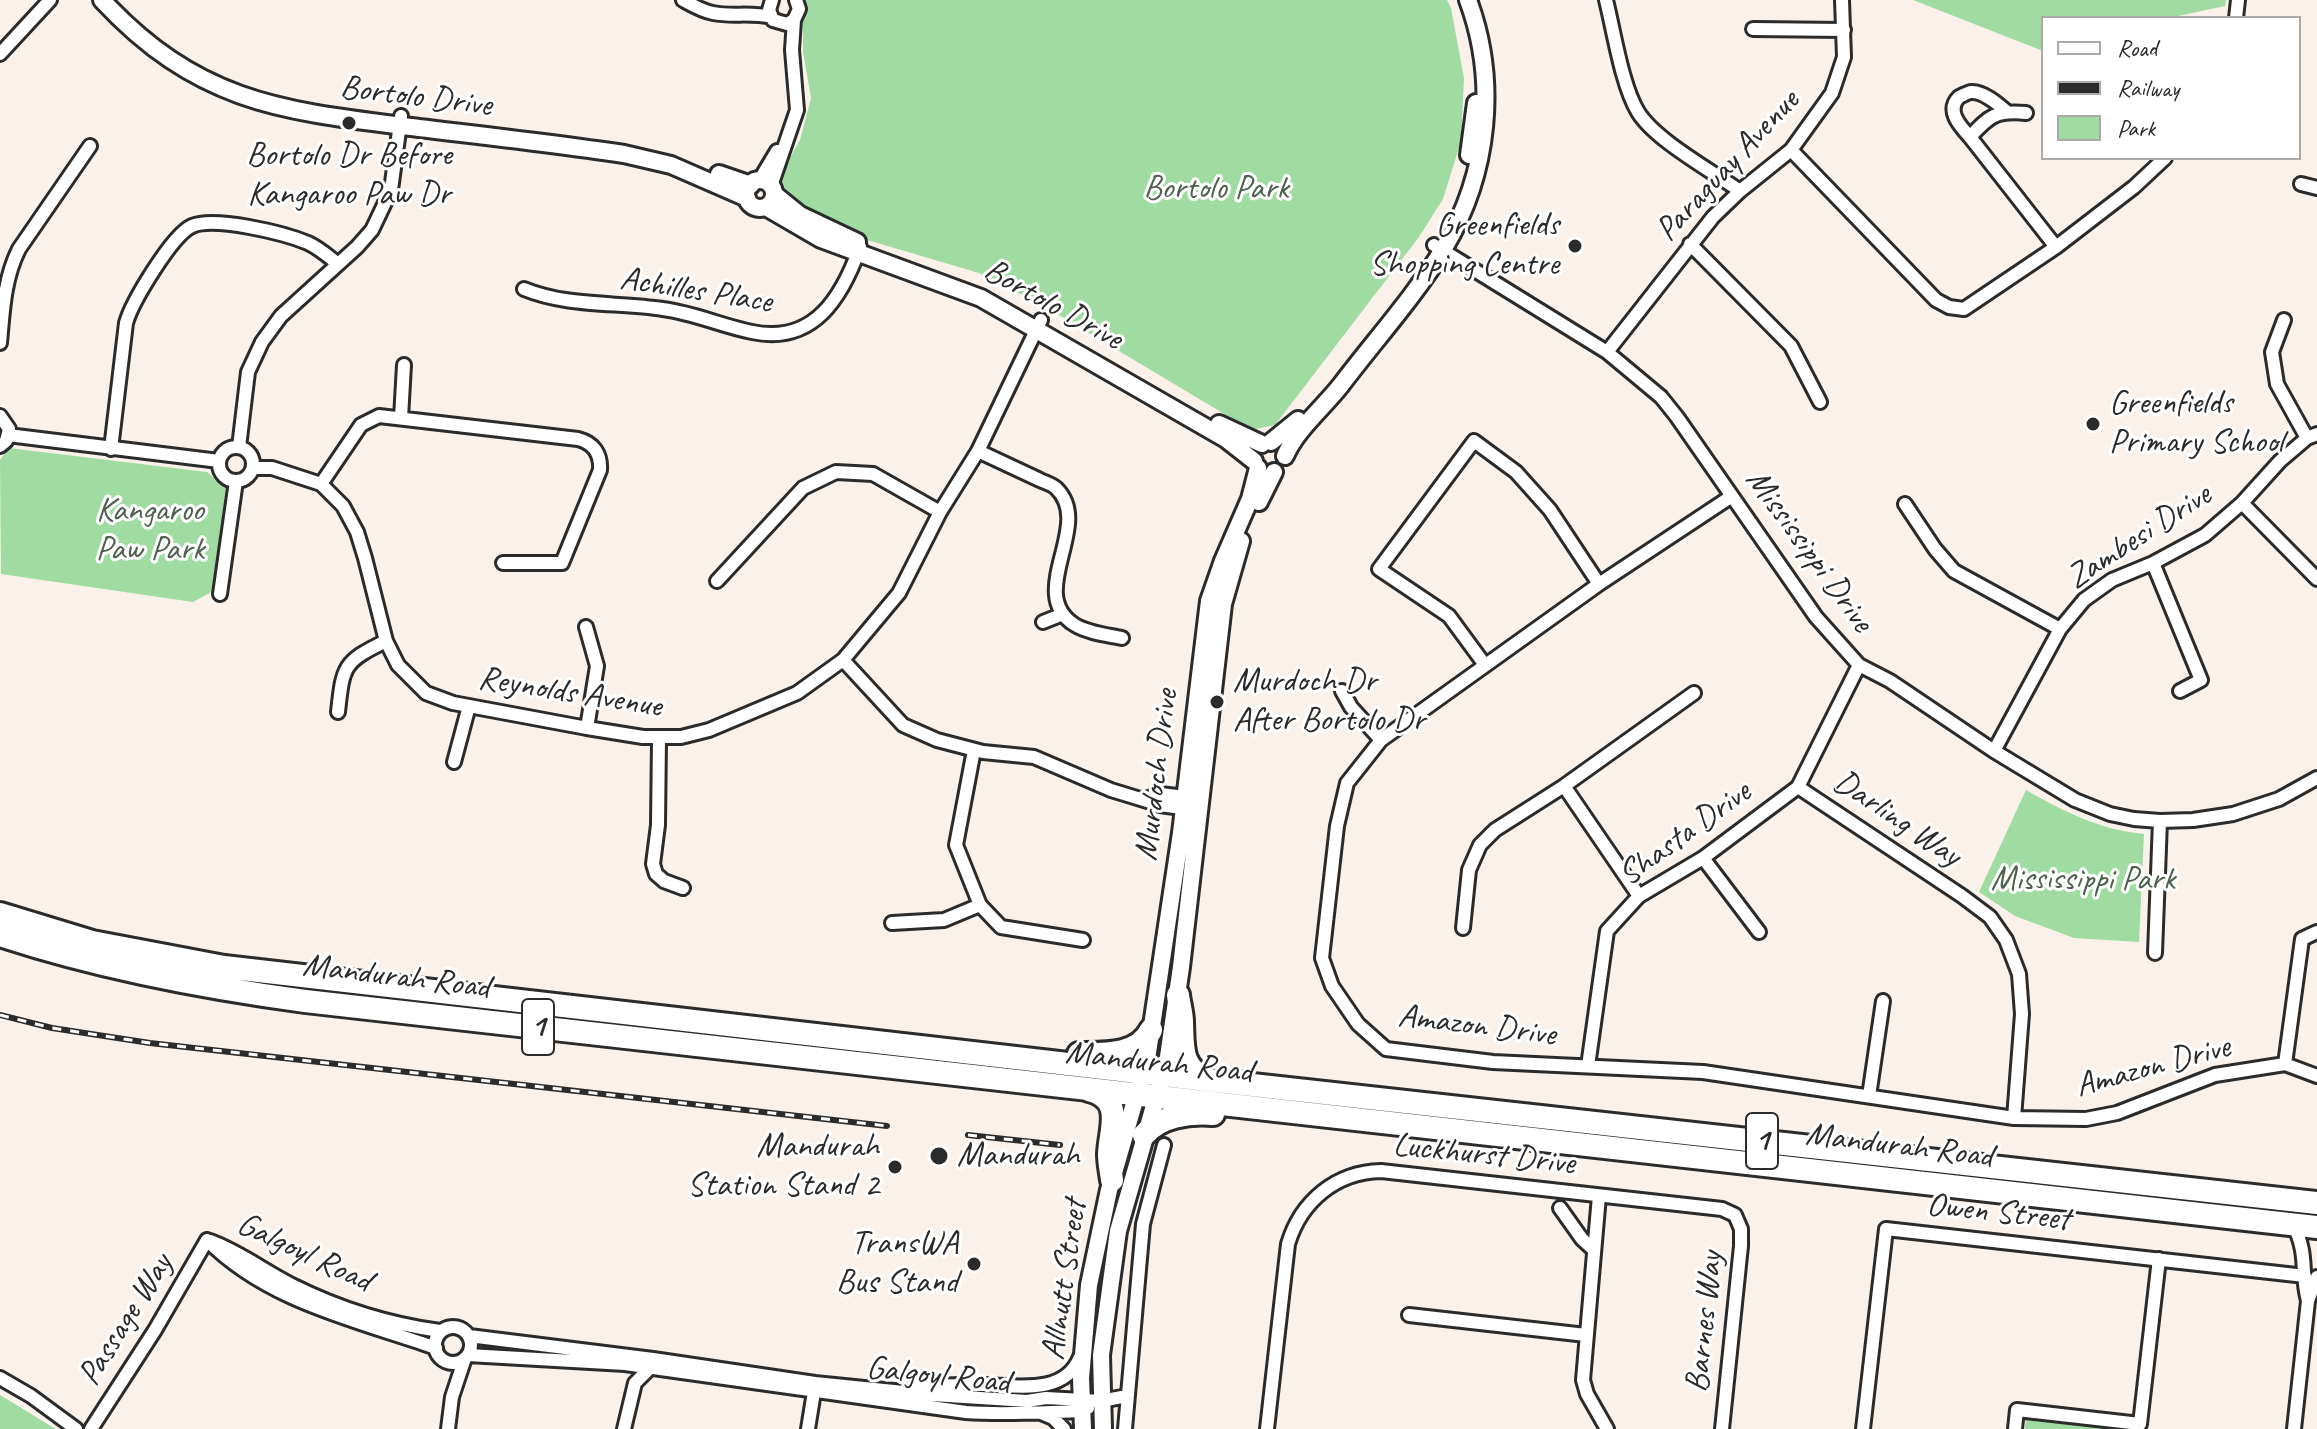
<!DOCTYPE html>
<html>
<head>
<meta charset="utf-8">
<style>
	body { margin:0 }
	#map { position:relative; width:2317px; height:1429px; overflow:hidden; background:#faf2ea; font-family:Caveat,sans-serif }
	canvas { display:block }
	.legend { position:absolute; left:2041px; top:16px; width:260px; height:144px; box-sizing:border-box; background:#fff; border:2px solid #aaa; margin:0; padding:10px 14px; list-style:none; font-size:24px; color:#2b2b2b }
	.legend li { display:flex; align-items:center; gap:16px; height:40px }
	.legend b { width:40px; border:2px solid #aaa }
</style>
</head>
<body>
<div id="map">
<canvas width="2317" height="1429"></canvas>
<ul class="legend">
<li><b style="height:10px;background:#fff"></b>Road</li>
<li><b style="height:10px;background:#2b2b2b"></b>Railway</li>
<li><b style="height:22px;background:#a0dba1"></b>Park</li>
</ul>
</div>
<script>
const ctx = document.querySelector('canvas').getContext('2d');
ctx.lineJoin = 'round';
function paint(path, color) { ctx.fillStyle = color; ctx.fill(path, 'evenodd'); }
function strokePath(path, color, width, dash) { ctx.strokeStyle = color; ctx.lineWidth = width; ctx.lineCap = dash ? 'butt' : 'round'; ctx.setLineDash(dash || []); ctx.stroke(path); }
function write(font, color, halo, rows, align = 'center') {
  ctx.font = font + ' Caveat,sans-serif'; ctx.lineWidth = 6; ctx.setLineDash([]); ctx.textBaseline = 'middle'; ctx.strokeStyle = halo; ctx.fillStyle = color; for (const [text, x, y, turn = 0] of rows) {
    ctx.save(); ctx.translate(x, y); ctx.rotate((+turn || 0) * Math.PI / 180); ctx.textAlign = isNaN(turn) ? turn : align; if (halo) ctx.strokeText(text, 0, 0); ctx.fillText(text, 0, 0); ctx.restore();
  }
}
paint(new Path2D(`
	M801 0H1447L1451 8 1464 78 1461 141 1443 199 1419 237 1275 425 1251 430 1042 305 979 273 857 237 771 191 800 140 811 98 803 52V6Z
	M1913 0H2226L2225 6 2169 18H2043V51Z
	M9 448 207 472 226 488 213 591 193 602 1 574 0 460Z
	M2026 790C2063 811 2100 830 2144 834L2139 942 2074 938 2015 916 1979 892Z
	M0 1395 54 1428 56 1429H0Z
	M2026 1418 2129 1429H2025Z`), '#a0dba1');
const street = new Path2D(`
	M683 0C692 5 702 11 713 13 733 17 749 12 772 17
	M772 0 769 10 773 20 787 24 794 20
	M1606 0C1614 32 1622 86 1638 112 1655 140 1712 171 1740 191
	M2236 18 2238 0
	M1753 29 1844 30
	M0 54 50 0
	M2026 113C1996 110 1989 116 1970 137L2056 247
	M1970 137C1961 127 1945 111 1959 97 1961 96 1969 92 1971 92 1983 91 1998 104 2006 111
	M1791 150 1936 300 1949 307 1964 309 2056 247 2134 187 2165 158
	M759 181 777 151
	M2301 184 2317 188
	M771 186 797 110 792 50 794 20 799 9 796 0
	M1690 244 1791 346 1820 402
	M1434 245 1607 352 1661 397 1677 417 1816 617 1859 665 1890 681 1994 751 2075 800 2110 814 2134 819 2160 821 2193 820 2233 814 2279 799 2317 778
	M524 289C568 307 617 302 663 309 694 313 722 326 752 332 814 345 842 297 860 247
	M2284 320 2272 352 2277 384 2307 438
	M0 343C3 310 4 279 19 249L90 146
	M1607 352 1713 217 1740 191 1791 150 1832 93 1844 57 1842 0
	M0 416 9 429 6 441 0 446
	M401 418 404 365
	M8 435 219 461
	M219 464a17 17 0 1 1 34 0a17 17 0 1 1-34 0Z
	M239 447 248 372 262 342 281 316 357 247 372 230 391 190 401 116
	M111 449 126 323C132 302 172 235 192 226 214 216 284 233 308 243 319 248 328 256 338 264
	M978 451C999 461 1019 470 1040 480 1044 482 1053 485 1056 488 1095 525 1024 593 1075 625 1088 633 1108 635 1122 638
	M253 468H272L321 484 343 506 357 532 365 558 386 641 398 665 426 693 453 703 587 728 643 737H681L709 730 797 693 843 660 899 593 940 512 978 451 1041 320
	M321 484 361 425 379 416 578 439C594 443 601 454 600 470L562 563H503
	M1732 496 1599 584 1381 740 1347 783 1337 826 1322 958 1332 986 1358 1024 1386 1049 1493 1062 1703 1072 2014 1118 2086 1119 2117 1113 2215 1075 2285 1064 2317 1076
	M2242 503 2317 579
	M1905 504 1935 549 1954 571 2060 629
	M2153 563 2201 680 2180 691
	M717 581 803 488 836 472 873 474 940 512
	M220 594 236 481
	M1043 622 1063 614
	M586 627 597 666 587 728
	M843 660 903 725 937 740 983 752 1034 757 1111 790 1160 805 1189 809
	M1485 665 1449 616 1379 569 1474 441 1516 472 1550 510 1599 584
	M1342 691 1351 707 1381 740
	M338 712C343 666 343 662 386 641
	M659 739 658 825 653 864 656 874 664 881 683 888
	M974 750 956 845 980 905 1001 927 1083 940
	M1994 751 2060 629 2084 600 2112 580 2153 563 2205 535 2242 503 2280 461 2307 438 2317 434
	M454 762 469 706
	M1564 786 1639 896
	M1798 787 1962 896 1990 917 2006 940 2019 974 2022 1014 2014 1118
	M1146 799 1160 794 1194 798
	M1703 858 1759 932
	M892 923 944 920 980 905
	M1463 928 1469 870 1480 845 1495 830 1564 786 1694 693
	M2155 953 2160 821
	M2285 1064 2302 939 2317 932
	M1588 1066 1607 931 1639 896 1703 858 1798 787 1859 665
	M1869 1096 1883 1001
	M1599 1196 1583 1380 1587 1394 1607 1429
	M1560 1208 1582 1239 1594 1250
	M2293 1224C2309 1256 2300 1271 2308 1301
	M207 1240C268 1302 356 1320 436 1348
	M210 1241C240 1252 264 1271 292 1285 338 1308 389 1324 440 1331
	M1409 1315 1586 1335
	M435 1345a18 18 0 1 1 36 0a18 18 0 1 1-36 0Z
	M469 1336 653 1359 815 1383 933 1395 1027 1401 1046 1398 1101 1401 1127 1396
	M468 1355 625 1364 966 1412C1005 1415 1043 1412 1082 1411L1088 1408
	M0 1378 31 1396 76 1429
	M916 1385C939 1387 962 1384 985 1385 1018 1386 1065 1395 1080 1357
	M1041 1413 1053 1418 1064 1429
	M91 1429 155 1330 207 1240
	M448 1429 452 1397 465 1358
	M624 1429 635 1383 649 1369
	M808 1429 814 1392
	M1125 1429 1143 1224 1164 1145
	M1267 1429 1288 1244C1301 1201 1336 1172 1381 1171L1722 1209 1735 1215 1741 1229V1246L1722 1429
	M1863 1429 1886 1229 2305 1276
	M2015 1429 2017 1410 2140 1424 2159 1259
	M2294 1429 2308 1301 2317 1277`);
const secondary = new Path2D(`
	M102 0C200 105 284 111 419 128 487 136 556 144 624 154L671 165 747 198
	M1469 155 1476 103
	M719 174 751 185
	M746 194a14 14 0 1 1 28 0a14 14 0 1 1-28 0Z
	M774 194 800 215 857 242
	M766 207 821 239 981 298 1226 439 1254 461
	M1219 424 1262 444
	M1271 442 1298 420
	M1285 456C1296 430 1323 408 1341 385 1375 340 1415 296 1444 248 1489 173 1498 81 1468 0
	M1259 502 1274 472
	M1083 1429 1081 1378 1089 1285 1109 1190 1147 1059 1181 833 1209 601 1223 561 1250 499 1258 468
	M1103 1429 1101 1355 1118 1231 1168 1057 1181 967 1223 604 1241 541`);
const highway = new Path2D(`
	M0 914 92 942 224 967 1207 1080 2317 1203
	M0 935C100 968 201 987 305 1001L2317 1227
	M1178 995C1179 1004 1182 1013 1182 1022 1183 1046 1180 1067 1206 1079
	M1079 1054C1105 1054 1138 1056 1151 1030
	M1089 1090C1125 1099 1110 1129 1109 1154 1109 1163 1111 1172 1112 1180
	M1144 1135C1160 1116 1189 1112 1213 1114`);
strokePath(street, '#2b2b2b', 18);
strokePath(secondary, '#2b2b2b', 22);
strokePath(highway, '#2b2b2b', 28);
strokePath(street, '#fff', 12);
strokePath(secondary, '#fff', 16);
strokePath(highway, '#fff', 22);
const rail = new Path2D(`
	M0 1015 52 1028 150 1043 887 1126
	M968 1135 1060 1145`);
strokePath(rail, '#2b2b2b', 6);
strokePath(rail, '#fff', 3, [9]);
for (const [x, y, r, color] of [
	[349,123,8,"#2b2b2b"],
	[1575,246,8,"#2b2b2b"],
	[2093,424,8,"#2b2b2b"],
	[1217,702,8,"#2b2b2b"],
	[939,1156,10,"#2b2b2b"],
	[895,1167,8,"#2b2b2b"],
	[974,1264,8,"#2b2b2b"]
]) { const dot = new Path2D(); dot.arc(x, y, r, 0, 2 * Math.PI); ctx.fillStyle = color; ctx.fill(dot); strokePath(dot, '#fff', 3); }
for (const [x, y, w] of [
	[538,1027,32],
	[1762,1141,32]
]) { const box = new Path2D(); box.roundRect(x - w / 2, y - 28, w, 56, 6); ctx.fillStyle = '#fff'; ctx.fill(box); strokePath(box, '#2b2b2b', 2); }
write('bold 32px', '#2b2b2b', null, [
	["1",538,1027],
	["1",1762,1141]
]);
write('34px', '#2b2b2b', '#fff', [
	["Bortolo Drive",416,97,7],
	["Paraguay Avenue",1728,166,-47],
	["Achilles Place",696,291,9],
	["Bortolo Drive",1053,305,29],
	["Zambesi Drive",2139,537,-33],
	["Mississippi Drive",1809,551,54],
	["Reynolds Avenue",570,693,9],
	["Murdoch Drive",1157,775,-83],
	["Darling Way",1897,819,34],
	["Shasta Drive",1685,834,-36],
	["Mandurah Road",396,977,7],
	["Amazon Drive",1477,1026,7],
	["Mandurah Road",1159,1063,6],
	["Amazon Drive",2153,1067,-15],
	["Mandurah Road",1899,1146,7],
	["Luckhurst Drive",1484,1155,6],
	["Owen Street",1998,1213,6],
	["Galgoyl Road",304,1253,25],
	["Allnutt Street",1065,1280,-82],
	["Passage Way",126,1320,-58],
	["Barnes Way",1705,1322,-84],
	["Galgoyl Road",938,1376,6]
]);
write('34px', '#2b2b2b', '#fff', [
	["Bortolo Dr Before",349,156,"center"],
	["Kangaroo Paw Dr",349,195,"center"],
	["Greenfields",1559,226],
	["Shopping Centre",1559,265],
	["Greenfields",2109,404,"left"],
	["Primary School",2109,443,"left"],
	["Murdoch Dr",1233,682,"left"],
	["After Bortolo Dr",1233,721,"left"],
	["Mandurah",879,1147],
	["Station Stand 2",879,1186],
	["Mandurah",957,1156,"left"],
	["TransWA",958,1244],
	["Bus Stand",958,1283]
], 'right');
write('34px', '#4e604e', '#fff', [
	["Bortolo Park",1216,189],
	["Kangaroo",150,511],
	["Paw Park",150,550],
	["Mississippi Park",2083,880]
]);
</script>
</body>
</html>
